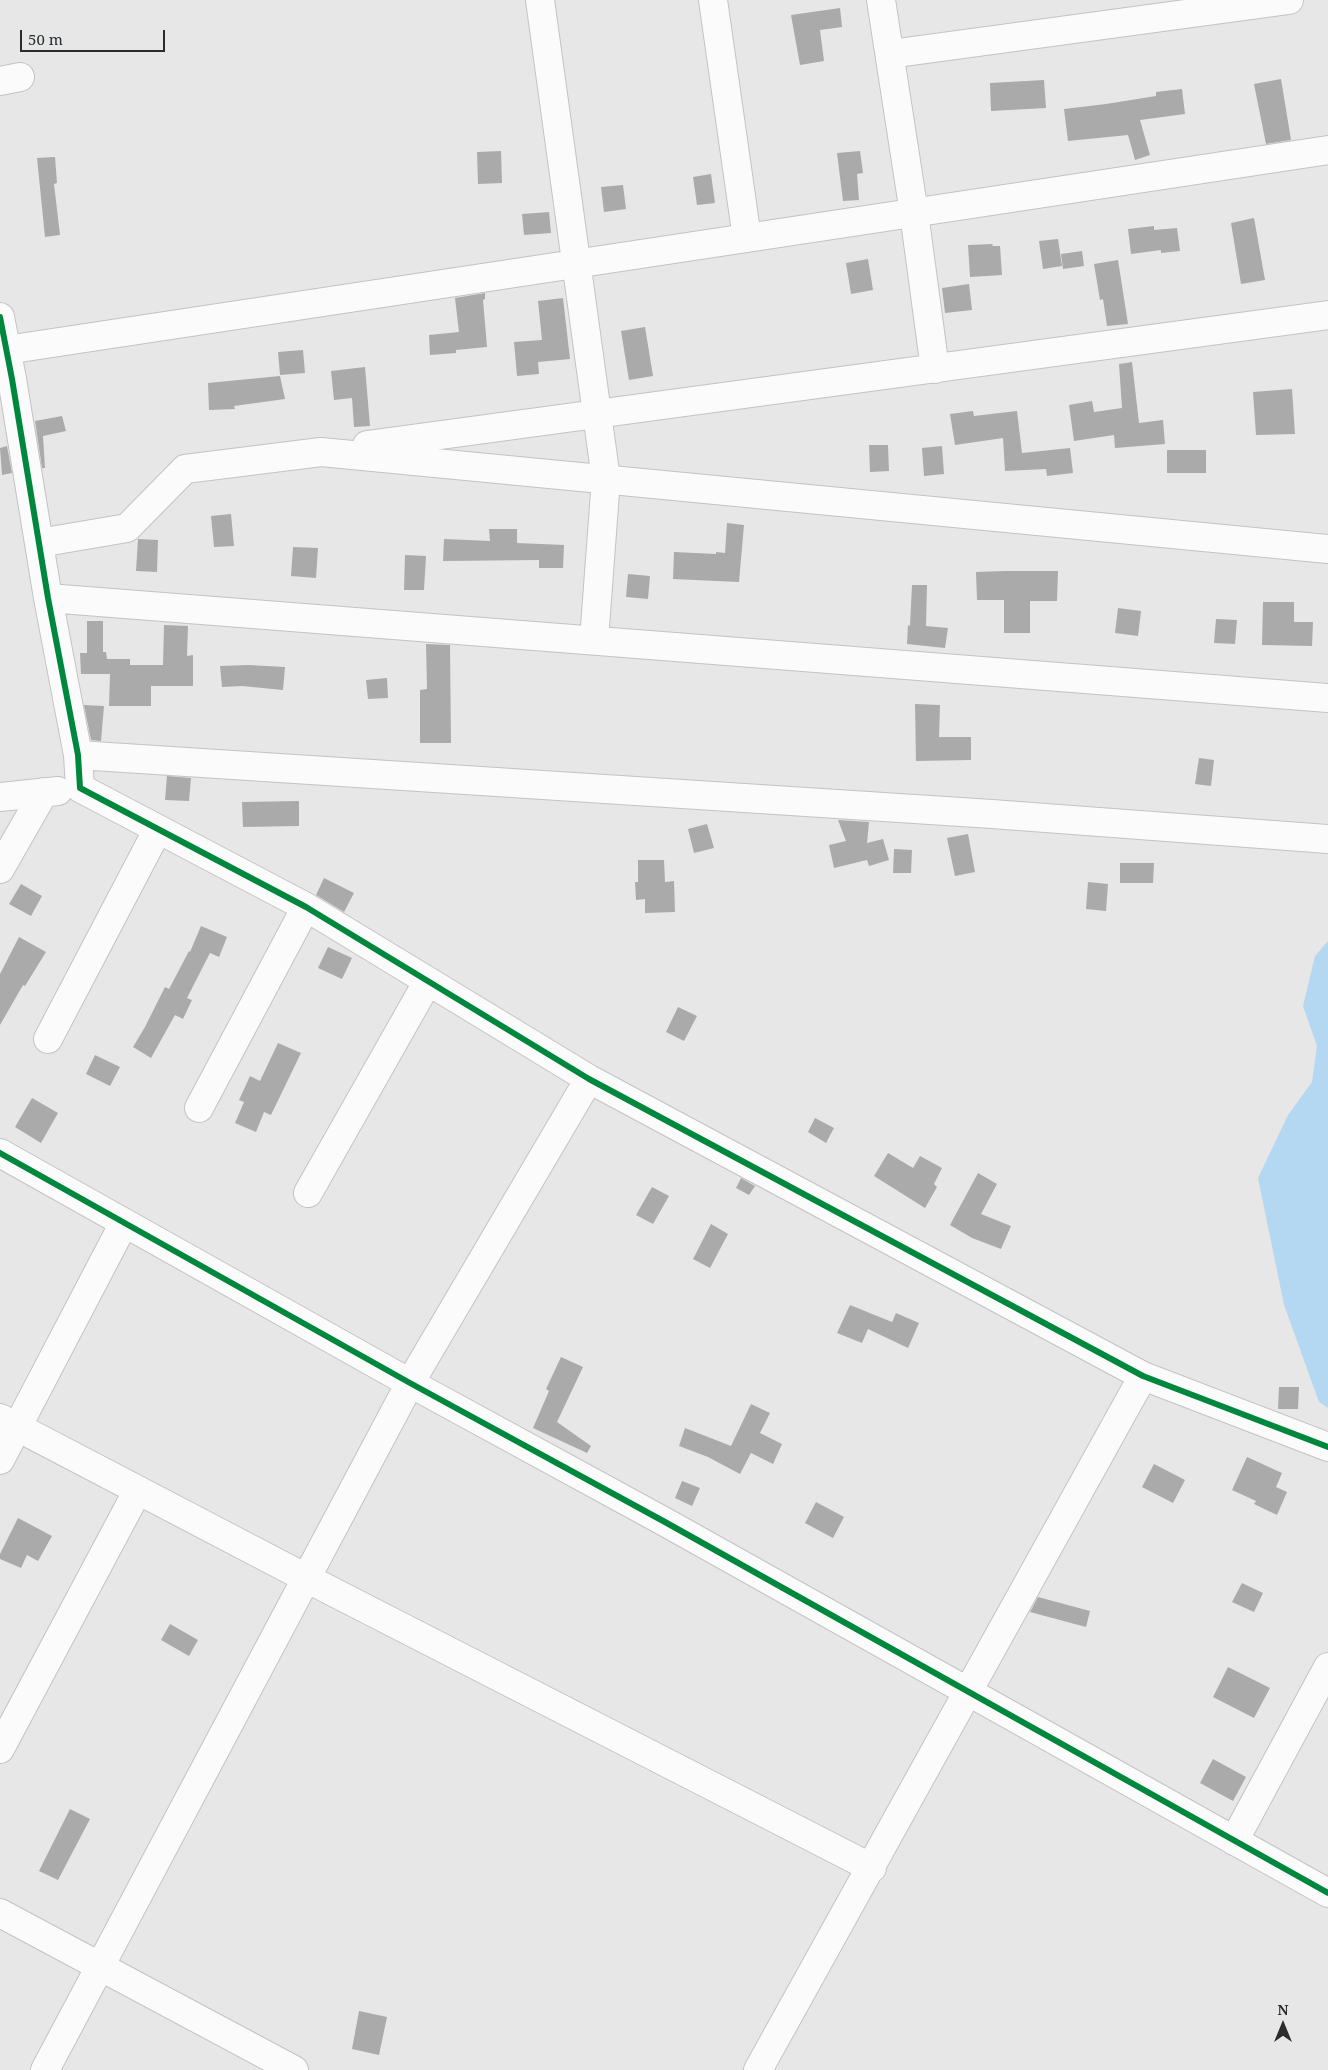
<!DOCTYPE html>
<html>
<head>
<meta charset="utf-8">
<style>
	body { margin:0 }
	#map { position:relative; width:1328px; height:2070px; overflow:hidden; background:#e7e7e7; font-family:"Noto Serif",serif }
	canvas { display:block }
	.north { position:absolute; left:1258px; top:2000px; width:50px; height:50px; -webkit-text-stroke:4px #e6e7e8; paint-order:stroke; rotate:0deg; font-size:14px; font-weight:700; line-height:20px; text-align:center; color:#2c2c2d }
	.north::after { content:''; display:block; margin:auto; width:18px; height:22px; background:#2c2c2d; clip-path:polygon(50% 0,100% 100%,50% 72%,0 100%) }
	.scale { position:absolute; left:20px; top:30px; width:145px; height:22px; box-sizing:border-box; border:2px solid #2c2c2d; border-top:0; padding-left:6px; font-size:15px; line-height:18px; white-space:nowrap; color:#2c2c2d; -webkit-text-stroke:4px #e6e7e8; paint-order:stroke }
</style>
</head>
<body>
<div id="map">
<canvas width="1328" height="2070"></canvas>
<div class="north">N</div>
<div class="scale">50 m</div>
</div>
<script>
const ctx = document.querySelector('canvas').getContext('2d');
ctx.lineJoin = 'round';
function paint(path, color) { ctx.fillStyle = color; ctx.fill(path, 'evenodd'); }
function strokePath(path, color, width, dash) { ctx.strokeStyle = color; ctx.lineWidth = width; ctx.lineCap = dash ? 'butt' : 'round'; ctx.setLineDash(dash || []); ctx.stroke(path); }
paint(new Path2D(`
	M1328 941V1408L1319 1402 1284 1305 1258 1178 1288 1115 1312 1082 1317 1046 1303 1006 1315 956Z`), '#b5d8f2');
paint(new Path2D(`
	M840 8 842 27 820 30 824 61 800 65 791 15Z
	M1281 79 1291 140 1266 144 1254 84Z
	M1044 80 1046 108 991 111 990 83Z
	M1182 89 1185 114 1140 120 1150 155 1135 160 1128 135 1068 141 1064 109 1106 104 1156 96V92Z
	M501 151 502 183 478 184 477 152Z
	M860 151 863 173 857 174 859 200 843 201 837 153Z
	M55 157 57 183 54 184 60 235 45 237 37 158Z
	M711 174 715 203 697 205 693 177Z
	M623 185 626 209 604 212 601 187Z
	M549 212 551 233 524 235 522 214Z
	M1254 218 1265 280 1241 284 1231 223Z
	M1154 226V230L1177 228 1180 251 1161 253V250L1131 254 1128 229Z
	M1058 239 1062 266 1043 269 1039 241Z
	M993 244 992 246H1000L1002 275 970 277 968 245Z
	M1082 251 1084 266 1063 269 1061 254Z
	M868 259 873 290 851 294 846 263Z
	M1118 260 1128 324 1107 326 1103 299 1100 300 1094 264Z
	M969 284 972 310 945 313 942 288Z
	M485 293V299L483 300 487 347 456 350V353L430 355 429 335 459 332 455 298Z
	M563 298 570 359 538 362 539 374 517 376 514 342 542 340 538 301Z
	M645 327 653 376 629 380 621 331Z
	M303 350 305 373 280 375 278 352Z
	M1132 362 1139 423 1163 420 1165 444 1115 448 1114 435 1074 441 1069 405 1092 401 1094 412 1122 408 1119 364Z
	M365 367 370 426 354 427 352 398 334 400 331 371Z
	M280 376 285 399 234 406 235 409 209 410 208 383Z
	M1292 389 1295 434 1256 435 1253 392Z
	M973 411 974 416 1017 411 1022 453 1070 448 1073 473 1047 476 1046 469 1005 471 1003 438 955 445 950 414Z
	M62 416 66 431 43 436 45 468H42L35 421Z
	M869 445H888L889 471 870 472Z
	M7 446 12 473 2 475 0 448Z
	M942 446 944 474 924 476 922 448Z
	M1167 450H1206V473H1167Z
	M231 514 234 546 214 547 211 516Z
	M727 523 744 525 739 582 673 579 674 552 716 554V552L725 553Z
	M489 529H517V543L564 545 563 568H539V560L443 561 444 539 490 541Z
	M138 539 158 540 157 572 136 571Z
	M293 547 318 548 316 578 291 576Z
	M405 555 426 556 424 590H404Z
	M1005 571H1058L1057 601H1030V633H1004V600H977L976 572Z
	M628 574 650 576 648 599 626 597Z
	M912 585H927L926 626 948 628 945 648 907 644 908 625 910 626Z
	M1263 602H1294V622H1313L1312 646 1262 645Z
	M1118 608 1141 611 1138 636 1115 633Z
	M1216 619 1237 620 1235 644 1214 643Z
	M87 621H103V652H106L107 659H130V665H163L164 625 188 626 187 656 193 655V686H151V706H109L110 674H81L80 653H87Z
	M426 644 450 645 451 743H420V690L427 689Z
	M248 665 285 667 283 690 242 686 222 687 220 666Z
	M387 678 388 698 368 699 366 680Z
	M915 704 940 705 939 737H971V760L916 761Z
	M84 705 104 706 101 741 91 740Z
	M1199 758 1214 760 1211 786 1195 784Z
	M167 776 191 778 189 801 165 800Z
	M299 801V826L243 827 242 802Z
	M838 820 869 822 867 843 883 839 889 860 869 866 867 860 834 868 829 845 846 841Z
	M707 824 714 848 694 853 688 829Z
	M968 834 975 872 955 876 947 838Z
	M894 849 912 850 911 873H893Z
	M638 860H664L665 882 674 881 675 912 645 913V899L636 900 635 882H638Z
	M1120 863H1154L1153 883H1120Z
	M324 878 354 893 344 912 316 895Z
	M1088 882 1108 884 1106 911 1086 909Z
	M21 884 42 896 31 916 9 904Z
	M201 926 227 937 219 957 210 953 187 998 192 1000 183 1019 175 1015 151 1058 133 1047 145 1027 165 987 169 989 189 951 190 952Z
	M19 937 46 952 25 986 23 985 0 1025V974Z
	M328 947 352 958 342 979 318 968Z
	M678 1007 697 1016 684 1041 666 1032Z
	M278 1043 301 1053 271 1115 264 1112 256 1132 235 1123 244 1102 239 1100 250 1076 260 1081Z
	M95 1055 120 1067 110 1086 86 1074Z
	M32 1098 58 1113 41 1143 15 1127Z
	M815 1118 834 1128 826 1143 808 1132Z
	M888 1153 913 1168 920 1156 942 1168 934 1184 937 1187 925 1208 874 1176Z
	M978 1173 997 1184 981 1214 1011 1226 1001 1249 972 1238 950 1225Z
	M741 1178 755 1186 749 1195 736 1188Z
	M652 1187 669 1196 653 1224 636 1215Z
	M711 1224 728 1234 710 1268 693 1259Z
	M850 1305 892 1322 896 1313 919 1323 908 1348 868 1329 862 1343 837 1333Z
	M561 1357 583 1367 557 1422 591 1446 587 1453 533 1428 549 1391 546 1389Z
	M1279 1387H1299L1298 1409H1278Z
	M751 1404 770 1413 760 1433 782 1444 773 1464 751 1453 740 1474 708 1457 679 1446 685 1428 731 1446Z
	M1247 1457 1282 1473 1276 1487 1287 1492 1277 1515 1254 1504 1256 1501 1232 1490Z
	M1154 1464 1185 1480 1173 1503 1142 1487Z
	M682 1481 700 1488 692 1506 675 1498Z
	M816 1502 844 1517 833 1538 805 1523Z
	M18 1518 52 1536 38 1561 27 1555 21 1568 0 1559V1554Z
	M1242 1583 1263 1593 1254 1612 1232 1602Z
	M1038 1597 1090 1611 1086 1627 1030 1612Z
	M170 1624 198 1640 189 1656 161 1640Z
	M1228 1667 1270 1688 1254 1718 1213 1697Z
	M1213 1759 1246 1777 1233 1801 1200 1783Z
	M70 1809 90 1819 58 1880 39 1871Z
	M359 2011 387 2017 379 2055 352 2049Z`), '#aaa');
const minor = new Path2D(`
	M540 0 606 479 594 640
	M713 0 747 238
	M881 0 914 213 935 369
	M890 54 1289 0
	M0 81 20 77
	M0 317 12 379 48 598 78 755 80 788 306 907 589 1079 1143 1376 1328 1447
	M6 350 1328 150
	M367 445 1328 315
	M39 543 127 528 185 469 321 452 1328 549
	M48 598 1328 698
	M78 755 992 814 1328 839
	M0 797 58 791
	M0 869 44 792
	M48 1039 158 829
	M199 1108 306 907
	M0 1153 410 1383 665 1522 1328 1893
	M308 1193 428 981
	M0 1418 306 1578 872 1868
	M0 1460 124 1223
	M0 1749 138 1490
	M1234 1841 1328 1667
	M0 1913 294 2070
	M45 2070 410 1383 589 1079
	M758 2070 1143 1376`);
strokePath(minor, '#c3c3c3', 30);
strokePath(minor, '#fbfbfb', 28);
strokePath(new Path2D(`
	M0 317 12 379 48 598 78 755 80 788 306 907 589 1079 1143 1376 1328 1447
	M0 1153 410 1383 665 1522 1328 1893`), '#00873e', 6);
</script>
</body>
</html>
